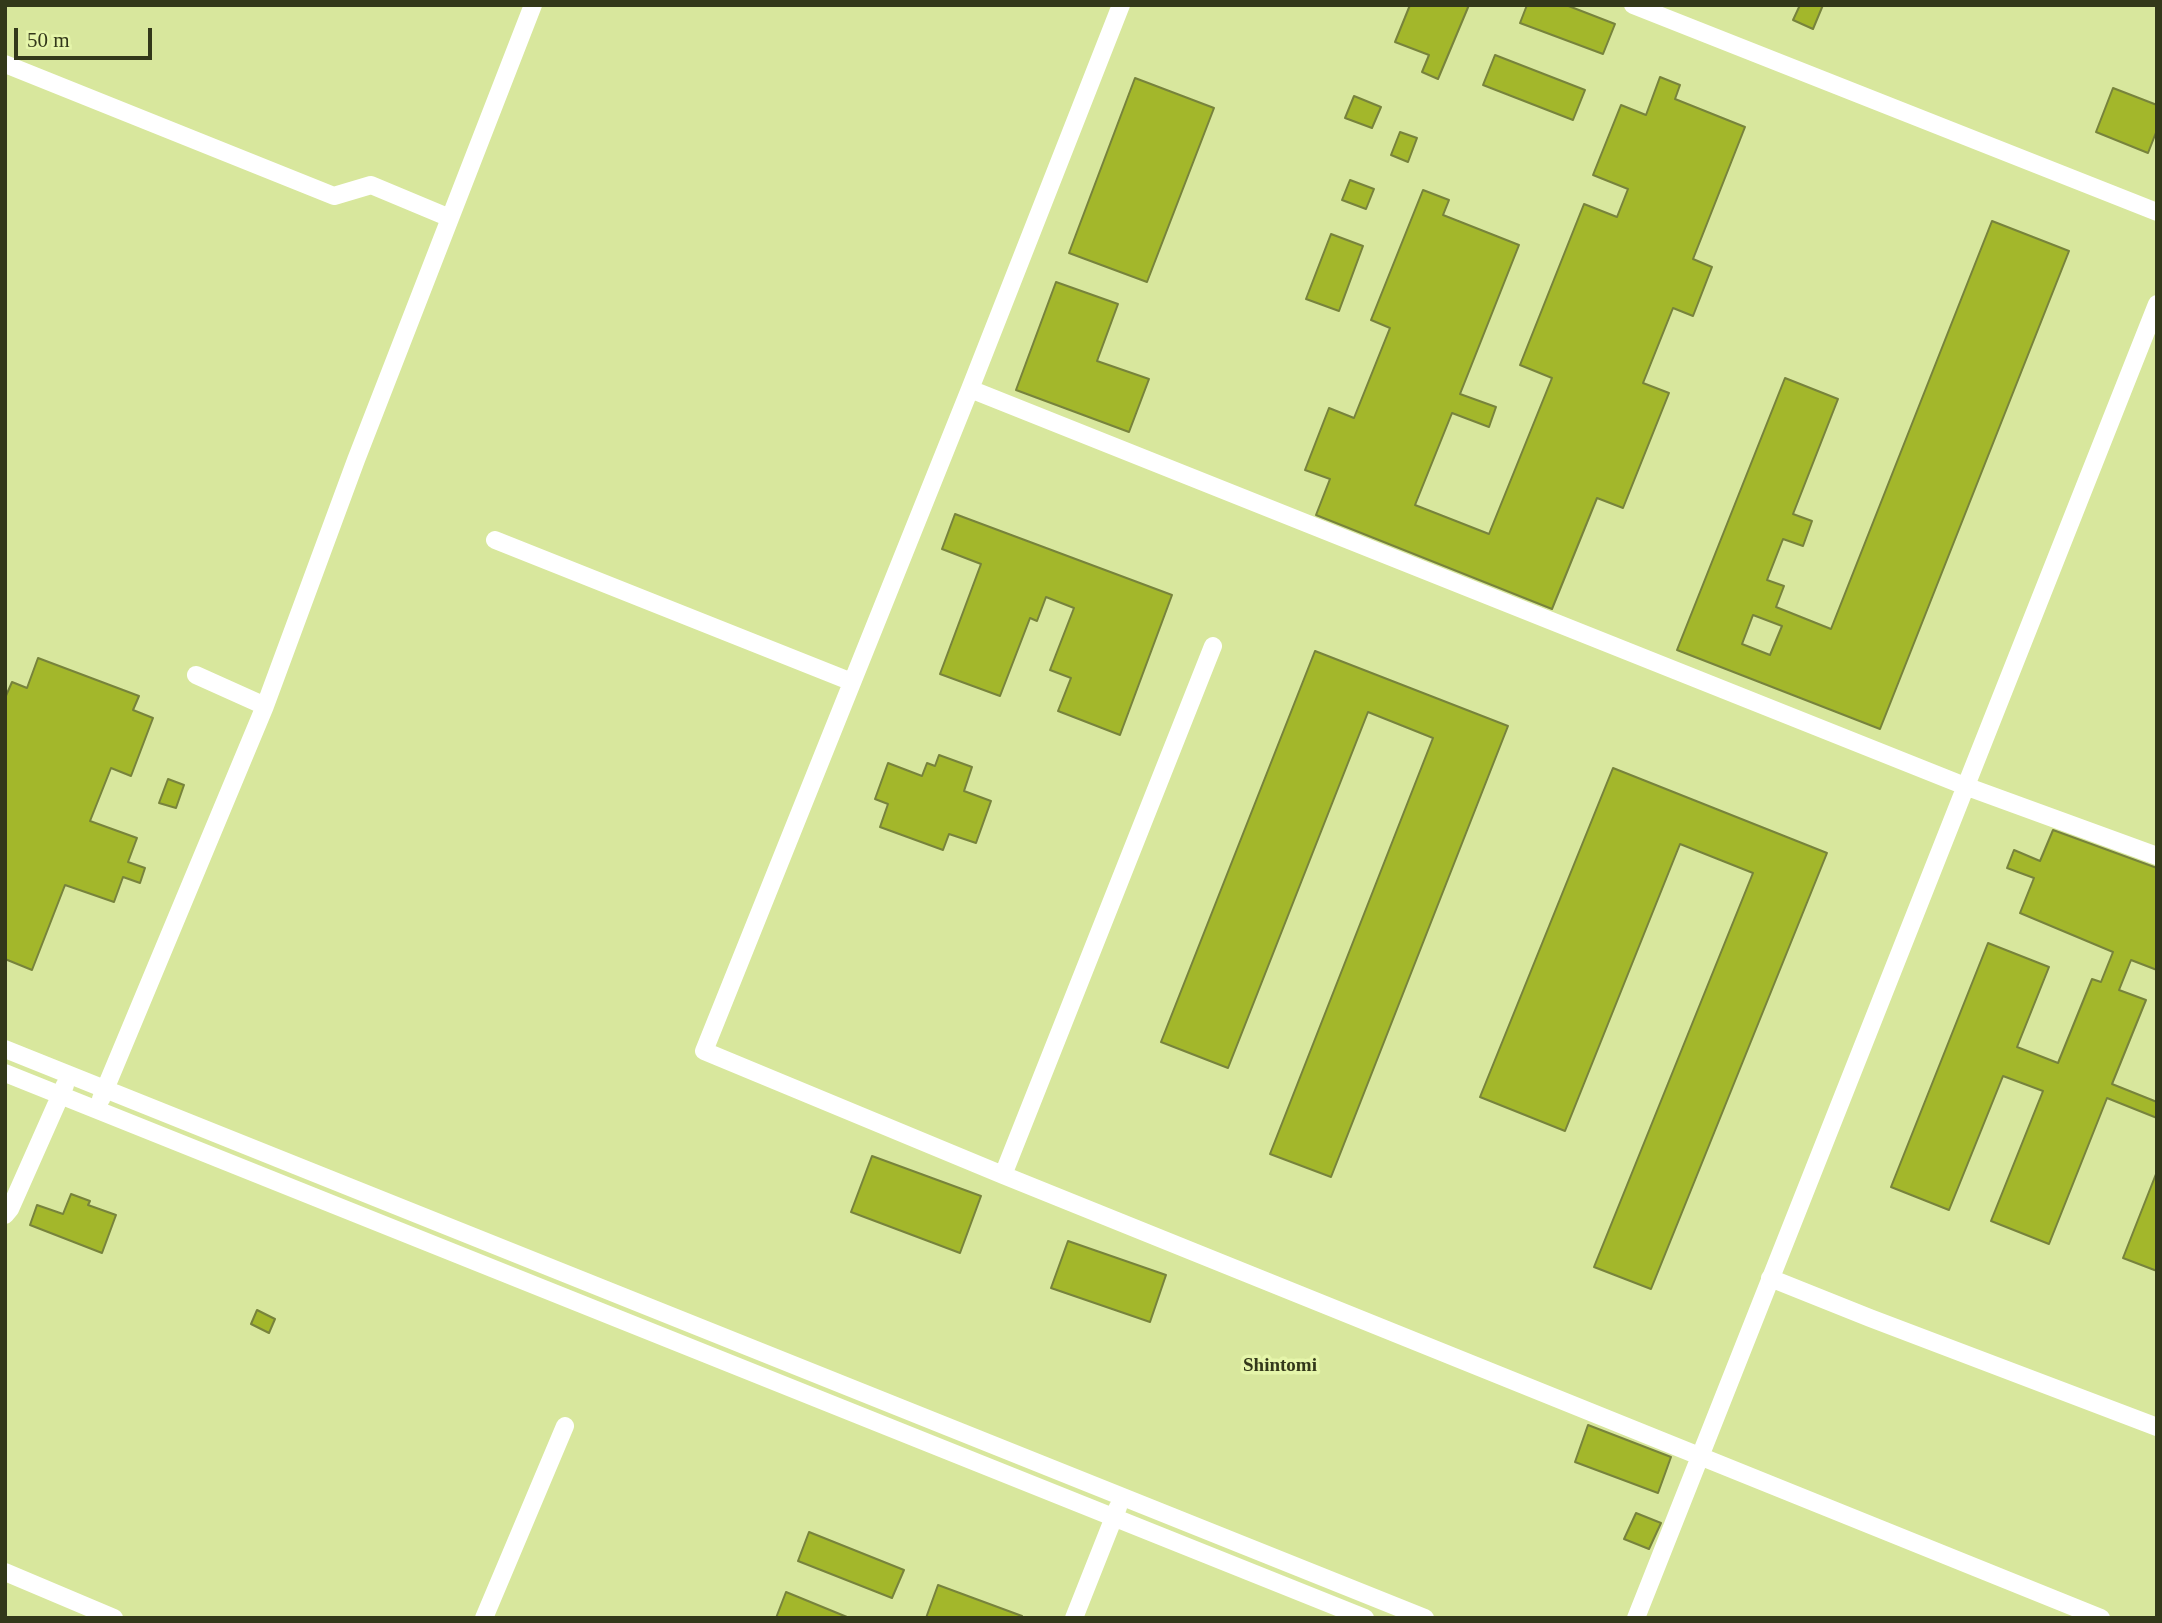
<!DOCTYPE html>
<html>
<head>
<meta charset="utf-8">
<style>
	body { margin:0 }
	#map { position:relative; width:2162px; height:1623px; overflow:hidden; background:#d8e79d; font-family:"Times New Roman",serif }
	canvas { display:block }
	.frame { position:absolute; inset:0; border:7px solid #33381a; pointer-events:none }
	.scale { position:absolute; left:14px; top:28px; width:138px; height:32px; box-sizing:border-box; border:4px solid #33381a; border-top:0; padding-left:9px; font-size:21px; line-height:24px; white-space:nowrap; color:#33381a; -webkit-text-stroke:5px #e5f5aa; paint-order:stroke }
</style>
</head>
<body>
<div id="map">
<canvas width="2162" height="1623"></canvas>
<div class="frame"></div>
<div class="scale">50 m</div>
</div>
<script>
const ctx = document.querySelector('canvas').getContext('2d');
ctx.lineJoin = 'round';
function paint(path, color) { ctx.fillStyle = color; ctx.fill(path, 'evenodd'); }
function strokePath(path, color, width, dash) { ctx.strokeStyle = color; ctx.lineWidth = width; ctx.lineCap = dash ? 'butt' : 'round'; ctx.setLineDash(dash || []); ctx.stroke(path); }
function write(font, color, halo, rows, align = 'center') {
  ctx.font = font + ' "Times New Roman",serif'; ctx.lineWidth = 7; ctx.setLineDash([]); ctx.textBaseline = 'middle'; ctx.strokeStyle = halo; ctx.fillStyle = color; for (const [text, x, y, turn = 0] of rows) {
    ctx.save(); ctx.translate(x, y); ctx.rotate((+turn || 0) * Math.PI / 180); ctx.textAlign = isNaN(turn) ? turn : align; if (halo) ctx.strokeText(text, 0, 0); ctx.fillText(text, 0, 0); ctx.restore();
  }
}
const building = new Path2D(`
	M1410 5H1469L1438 79 1422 72 1429 55 1395 42Z
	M1527 5H1566L1615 24 1603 54 1520 23Z
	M1800 5H1823L1813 29 1793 20Z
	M1495 55 1585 90 1573 120 1483 85Z
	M1660 77 1680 85 1675 99 1745 127 1693 259 1712 267 1693 316 1673 308 1643 383 1669 393 1623 508 1597 498 1552 609 1316 515 1330 479 1305 470 1329 408 1354 418 1390 328 1371 320 1423 190 1449 200 1443 215 1519 245 1460 394 1496 407 1489 427 1452 413 1415 505 1489 534 1552 378 1520 365 1584 204 1617 217 1628 189 1593 175 1621 105 1646 115Z
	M1135 78 1214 108 1147 282 1069 253Z
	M2113 88 2157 105V130L2148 153 2096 132Z
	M1354 96 1381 107 1372 128 1345 118Z
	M1400 132 1417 138 1408 162 1391 155Z
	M1350 180 1374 189 1366 209 1342 200Z
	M1992 221 2069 251 1880 729 1677 650 1785 378 1838 399 1793 514 1812 521 1803 546 1783 539 1767 580 1784 586 1776 607 1831 629ZM1753 615 1782 626 1770 655 1742 644Z
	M1331 234 1363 246 1339 311 1306 299Z
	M1056 282 1118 304 1097 361 1149 379 1129 432 1016 390Z
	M955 514 1172 595 1120 735 1058 711 1071 678 1050 670 1074 608 1046 597 1037 621 1030 618 1000 696 940 674 981 564 942 549Z
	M1315 651 1508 726 1331 1177 1270 1154 1433 738 1368 712 1228 1068 1161 1042Z
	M38 658 139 696 133 710 153 718 131 776 111 768 90 821 137 838 128 862 145 868 140 883 123 877 114 902 65 885 32 970 5 959V698L12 682 27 688Z
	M939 755 972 767 964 791 991 801 976 843 949 834 943 850 880 827 888 804 875 799 888 763 922 776 927 763 935 766Z
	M1613 768 1827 853 1651 1289 1594 1267 1753 873 1680 844 1565 1131 1480 1097Z
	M168 779 184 785 176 808 159 803Z
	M2053 830 2157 868V970L2131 960 2119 990 2146 1000 2112 1084 2157 1102V1118L2107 1098 2049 1244 1991 1221 2043 1091 2003 1076 1949 1210 1891 1187 1988 943 2049 967 2017 1047 2058 1063 2092 979 2101 982 2113 952 2020 913 2034 878 2007 868 2014 850 2040 861Z
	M872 1156 981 1196 960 1253 851 1212Z
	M2156 1174H2157V1271L2123 1258Z
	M71 1194 90 1201 88 1205 116 1215 102 1253 30 1225 37 1205 63 1214Z
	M1068 1241 1166 1275 1150 1322 1051 1288Z
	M257 1310 275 1319 269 1333 251 1324Z
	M1588 1425 1671 1457 1658 1493 1575 1462Z
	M1636 1513 1661 1523 1649 1549 1624 1539Z
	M809 1532 904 1570 892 1598 798 1561Z
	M938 1585 1022 1616V1618H926Z
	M786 1592 847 1617V1618H776Z`);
paint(building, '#a3b72b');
strokePath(building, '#77833c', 2);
strokePath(new Path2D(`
	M1121 5 970 389 704 1051 1003 1175 2101 1618
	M1633 5 2157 212
	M5 64 334 196 371 185 450 218
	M970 389 1965 786 2157 856
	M495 540 852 682
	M196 675 265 706
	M5 1049 1425 1618
	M5 1073 1365 1618
	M101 1099 265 706 356 460 533 5
	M1003 1175 1213 646
	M5 1215 10 1209 65 1085
	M1770 1278 1870 1318 2157 1427
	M5 1572 114 1618
	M484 1618 565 1426
	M1074 1618 1118 1507
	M1636 1618 2157 304`), '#fff', 18);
write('bold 19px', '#33381a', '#e5f5aa', [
	["Shintomi",1280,1366]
]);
</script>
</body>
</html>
